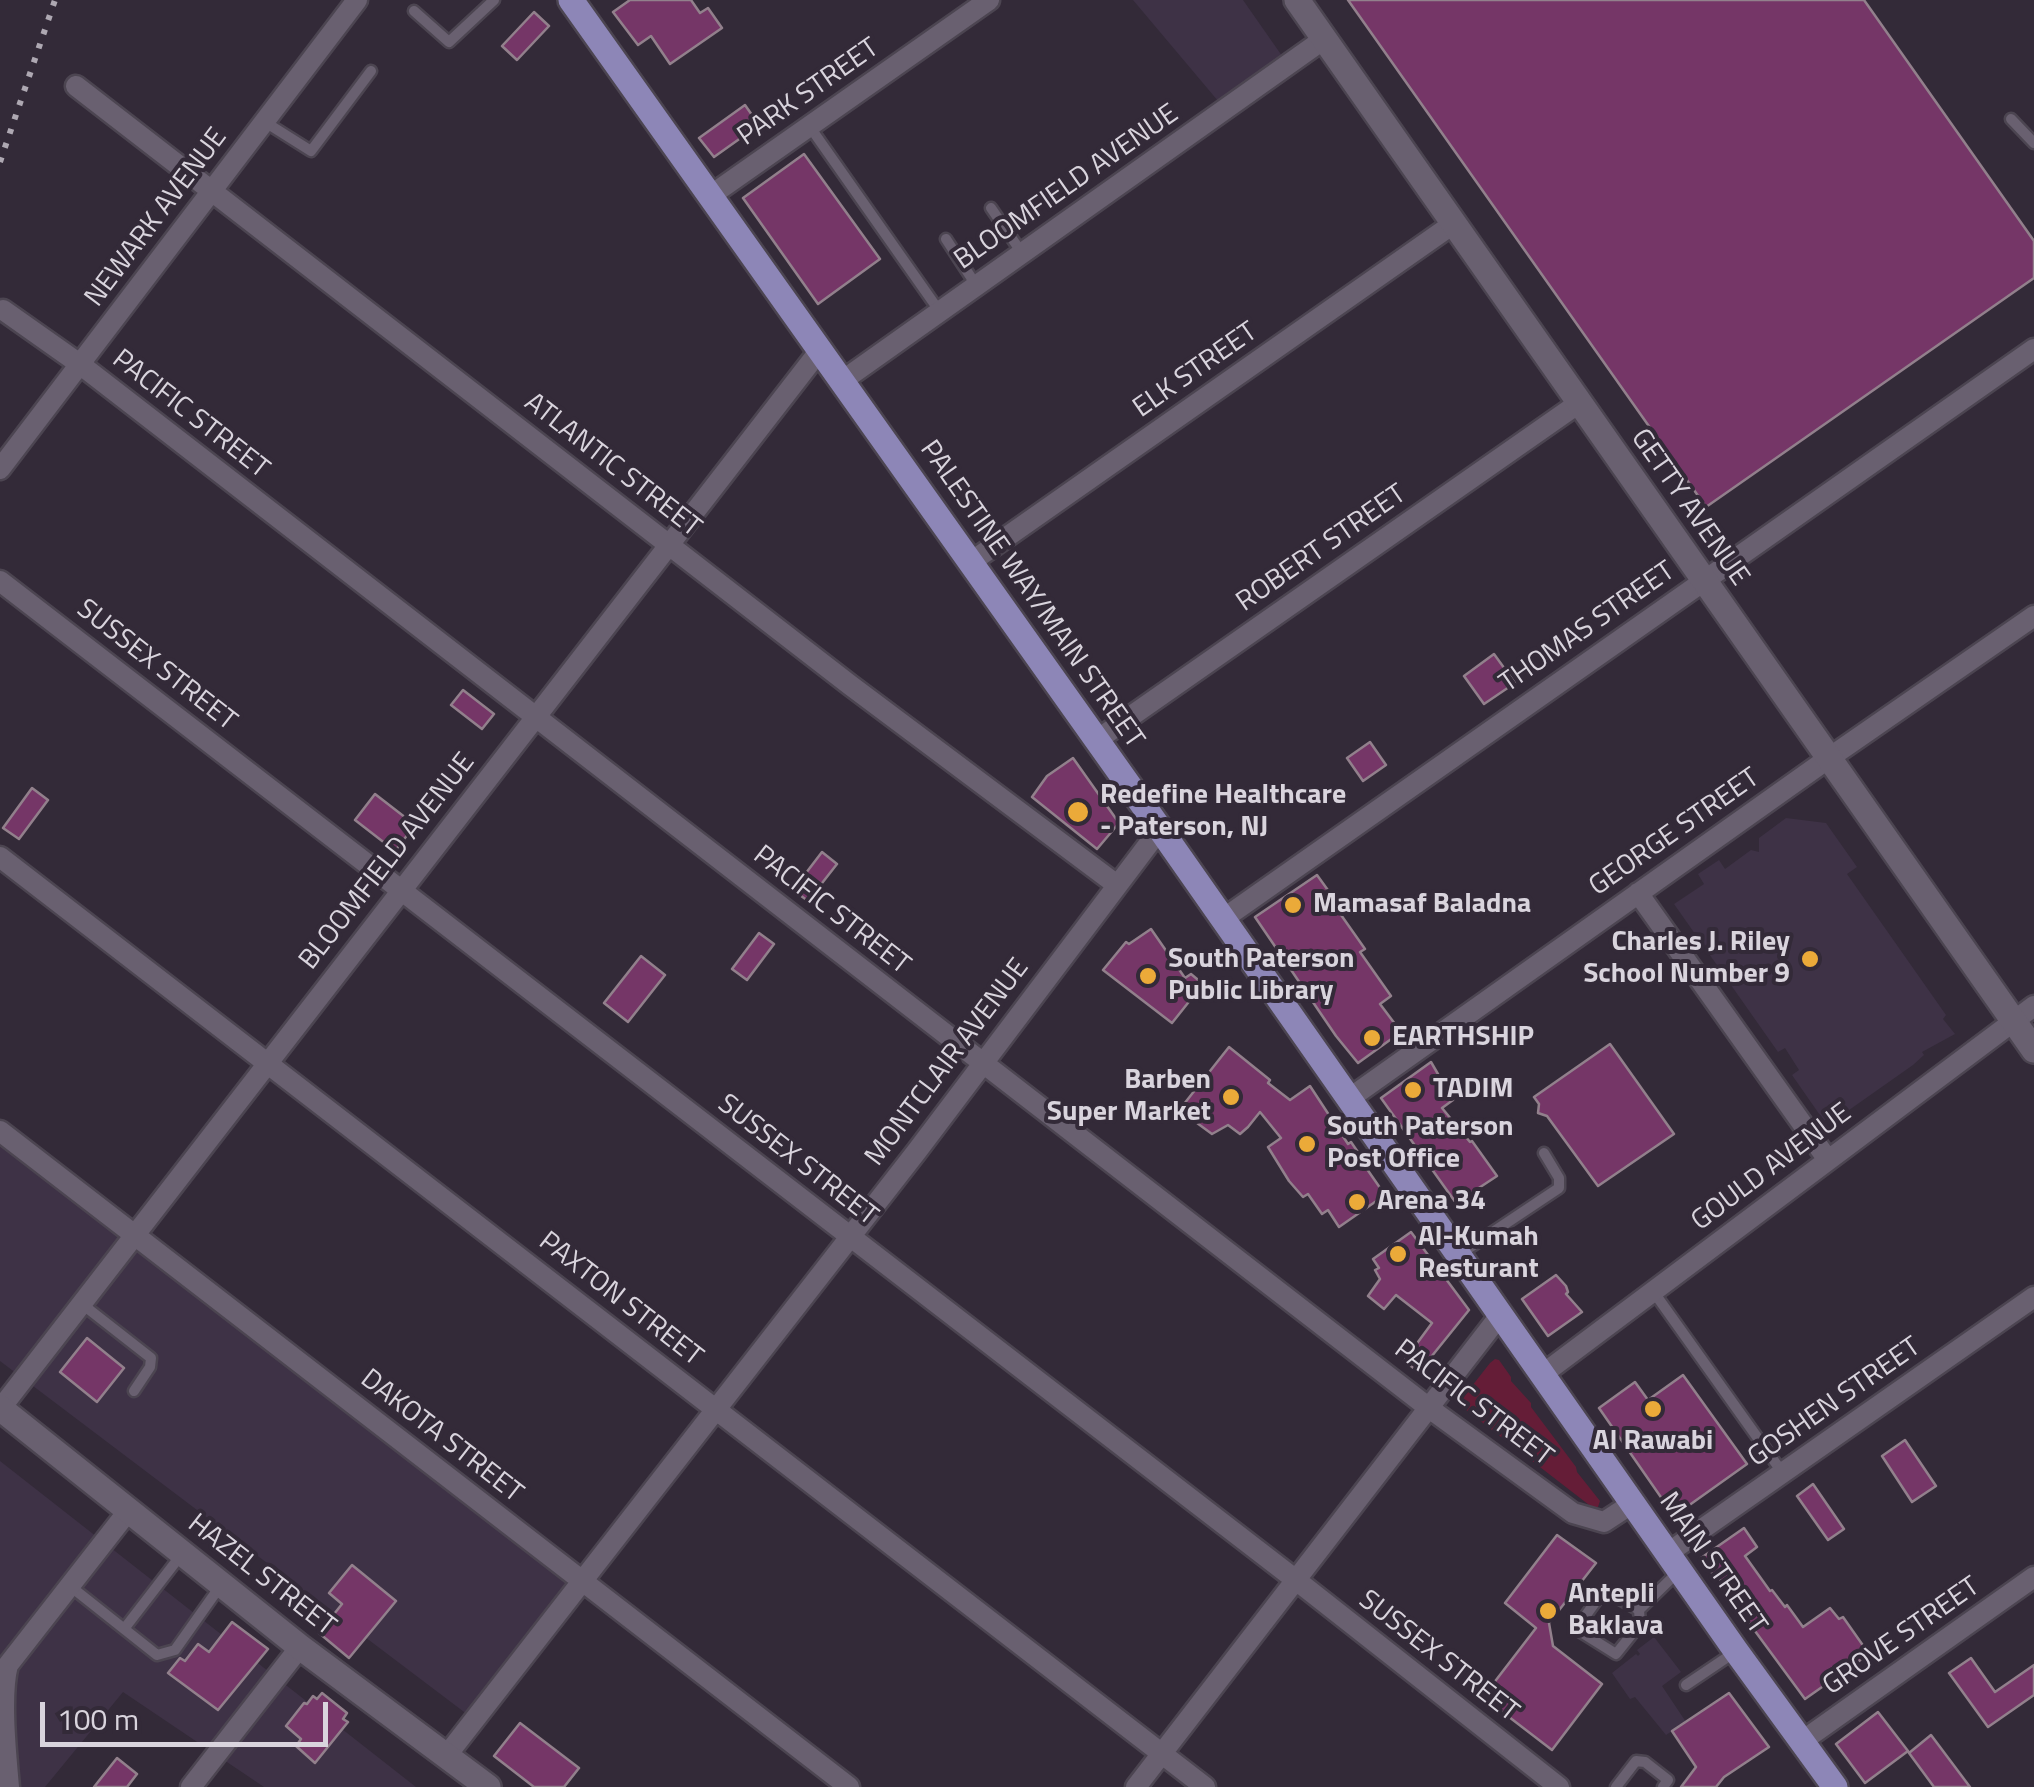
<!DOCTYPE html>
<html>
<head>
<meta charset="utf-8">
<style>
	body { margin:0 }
	#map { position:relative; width:2034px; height:1787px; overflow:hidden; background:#332a38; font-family:"Titillium Web",sans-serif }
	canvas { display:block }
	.scale { position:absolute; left:40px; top:1702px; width:288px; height:45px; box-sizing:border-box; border:5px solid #d9d4dd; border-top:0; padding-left:12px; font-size:30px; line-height:35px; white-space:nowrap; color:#d9d4dd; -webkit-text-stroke:8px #332a38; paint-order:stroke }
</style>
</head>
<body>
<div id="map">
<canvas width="2034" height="1787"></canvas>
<div class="scale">100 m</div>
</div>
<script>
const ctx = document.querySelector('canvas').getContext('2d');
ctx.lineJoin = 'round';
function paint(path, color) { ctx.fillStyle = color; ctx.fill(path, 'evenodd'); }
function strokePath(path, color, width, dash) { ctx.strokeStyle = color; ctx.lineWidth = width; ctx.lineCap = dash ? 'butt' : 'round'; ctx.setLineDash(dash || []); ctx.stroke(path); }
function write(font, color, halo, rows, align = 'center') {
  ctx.font = font + ' "Titillium Web",sans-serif'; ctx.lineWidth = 8; ctx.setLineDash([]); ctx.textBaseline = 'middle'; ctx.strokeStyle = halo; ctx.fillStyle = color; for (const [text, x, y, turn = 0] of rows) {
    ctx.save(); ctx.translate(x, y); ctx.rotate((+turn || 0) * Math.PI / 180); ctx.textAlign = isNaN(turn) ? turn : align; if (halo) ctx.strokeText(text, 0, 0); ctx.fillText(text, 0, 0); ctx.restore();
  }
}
paint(new Path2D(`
	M1133 0H1243L1294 73 1229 114Z
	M1786 818 1826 823 1857 867 1847 874 1946 1015 1943 1019 1955 1034 1922 1052 1924 1055 1913 1065 1842 1115 1839 1111 1824 1121 1792 1075 1799 1070 1785 1048 1778 1052 1674 904 1704 884 1698 874 1719 860 1725 869 1751 850 1759 852V838Z
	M0 1138 591 1587 476 1721 0 1361Z
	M0 1461 416 1787H264L123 1692 45 1787H0Z
	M1654 1637 1681 1672 1662 1686 1686 1722 1666 1735 1635 1697 1630 1699 1612 1673 1636 1654 1638 1656 1640 1654 1637 1650Z`), '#3e3246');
paint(new Path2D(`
	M1495 1359 1499 1360 1511 1377V1381L1531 1403V1407L1576 1467 1577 1472 1600 1501 1598 1507 1593 1508 1461 1406V1400L1490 1363Z`), '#651d37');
const building = new Path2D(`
	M630 0H691L700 13 708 8 722 28 670 64 651 36 638 45 613 12Z
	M1348 0H1864L2034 241V278L1706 507Z
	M534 12 549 26 517 60 502 46Z
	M745 105 759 125 714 157 699 138Z
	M804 154 880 259 818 304 743 198Z
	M1494 654 1515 683 1484 704 1464 676Z
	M463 690 494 714 482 729 451 705Z
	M1370 742 1386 765 1363 781 1347 758Z
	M1073 758 1119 823 1097 849 1032 797 1047 776Z
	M32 788 48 800 19 839 3 828Z
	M375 794 415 825 395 851 355 820Z
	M822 852 837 864 808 901 793 890Z
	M1317 875 1330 893 1327 895 1365 949 1360 952 1391 996 1380 1004 1401 1032 1358 1063 1336 1036 1255 917Z
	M1151 929 1185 978 1191 974 1203 984 1172 1023 1103 970 1126 942 1129 944Z
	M759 933 774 944 747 980 732 969Z
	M641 956 665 975 628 1022 604 1003Z
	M1610 1044 1674 1134 1598 1186 1547 1116 1538 1113 1539 1104 1534 1097Z
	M1229 1047 1270 1080 1268 1083 1290 1100 1310 1086 1348 1144 1351 1142 1362 1158 1360 1159 1385 1195 1339 1227 1328 1210 1322 1214 1308 1194 1303 1197 1289 1181 1268 1147 1281 1138 1260 1112 1248 1127 1240 1134 1228 1125 1212 1134 1197 1123 1200 1117 1184 1104Z
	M1431 1062 1453 1100 1442 1108 1470 1142 1472 1141 1497 1176 1456 1203 1381 1098Z
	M1411 1232 1469 1310 1419 1372 1404 1361 1432 1323 1396 1295 1384 1309 1368 1296 1380 1279 1375 1270 1379 1268 1373 1259Z
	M1556 1275 1566 1286 1568 1292 1566 1294 1582 1312 1548 1336 1522 1299Z
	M87 1338 124 1368 97 1402 60 1372Z
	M1683 1375 1747 1464 1674 1516 1599 1408 1635 1382 1648 1400Z
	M1905 1440 1936 1486 1912 1502 1882 1456Z
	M1813 1484 1844 1529 1828 1540 1797 1496Z
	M1744 1528 1757 1547 1745 1556 1770 1591 1772 1590 1785 1607 1787 1605 1803 1627 1830 1608 1839 1619 1843 1617 1869 1654 1805 1699 1741 1612 1742 1611 1717 1575 1715 1577 1701 1558Z
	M1557 1535 1596 1563 1549 1623 1553 1646 1602 1684 1552 1750 1483 1697 1536 1628 1505 1603Z
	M352 1565 396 1601 349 1658 319 1633 342 1604 329 1593Z
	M232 1622 268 1649 218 1710 168 1673 180 1658 185 1661 198 1644 209 1652Z
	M1971 1658 1995 1692 2034 1665V1695L1988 1727 1949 1673Z
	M322 1693 347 1713 343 1719 348 1722 315 1763 296 1746 301 1739 286 1726 304 1703 307 1704 313 1696 317 1699Z
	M1729 1693 1769 1747 1724 1777 1716 1787H1681L1696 1767 1672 1731Z
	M1878 1712 1908 1751 1865 1783 1836 1744Z
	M520 1723 579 1768 564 1787H534L494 1756Z
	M1931 1735 1970 1787H1934L1909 1753Z
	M117 1758 137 1774 127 1787H94Z`);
paint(building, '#753667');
strokePath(building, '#92808c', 2.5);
const service = new Path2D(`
	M414 11 449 42 494 0
	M2011 119 2034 143
	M265 122 311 151 371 71
	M810 127 940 312
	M991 208 1022 253
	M946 239 976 285
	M1460 1254 1559 1188V1178L1544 1153
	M1653 1291 1782 1472
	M82 1304 151 1358 150 1367 134 1391
	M70 1586 157 1655 175 1650 221 1585
	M1639 1610 1640 1624 1616 1654 1576 1629 1604 1590 1639 1610 1679 1571
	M124 1629 181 1555
	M1686 1685 1735 1652
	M1616 1787 1636 1761 1645 1762 1668 1780 1663 1787`);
const minor = new Path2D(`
	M76 86 850 685 1117 885
	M710 196 989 0
	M3 310 81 365 1429 1408 1573 1513 1604 1522 1633 1503
	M842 381 1324 39
	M0 469 357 0
	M971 562 1453 224
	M0 581 1296 1580 1559 1787
	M1097 740 1579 403
	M0 857 1205 1787
	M1638 893 1828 1160
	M1223 919 2034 349
	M1350 1098 1829 758 2034 616
	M0 1131 849 1787
	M1543 1374 2034 1006
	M1 1408 820 350
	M1668 1553 2034 1297
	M1801 1742 2034 1577
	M447 1755 917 1151 1160 829
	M9 1787C6 1753 0 1695 8 1665L129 1510
	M191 1787 300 1647
	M1136 1787 1501 1314`);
const tertiary = new Path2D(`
	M1297 0 2034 1050
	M0 1408 300 1647 488 1787`);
const primary = new Path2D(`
	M571 0 1160 829 1736 1651 1835 1787`);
strokePath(service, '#4c4551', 15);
strokePath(minor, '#4c4551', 25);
strokePath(tertiary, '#4c4551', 30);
strokePath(primary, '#4c4551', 30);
strokePath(service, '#696070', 10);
strokePath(minor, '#696070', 20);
strokePath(tertiary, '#696070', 25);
strokePath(primary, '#8d86b7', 25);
strokePath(new Path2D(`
	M0 162 55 0`), '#aea8b2', 6, [5, 10]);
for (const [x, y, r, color] of [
	[1078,812,12,"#ebaa39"],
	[1293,905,10,"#ebaa39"],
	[1810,959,10,"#ebaa39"],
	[1148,976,10,"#ebaa39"],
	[1372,1038,10,"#ebaa39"],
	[1413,1090,10,"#ebaa39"],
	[1231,1097,10,"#ebaa39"],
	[1307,1144,10,"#ebaa39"],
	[1357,1202,10,"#ebaa39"],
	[1398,1254,10,"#ebaa39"],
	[1653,1409,10,"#ebaa39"],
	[1548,1611,10,"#ebaa39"]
]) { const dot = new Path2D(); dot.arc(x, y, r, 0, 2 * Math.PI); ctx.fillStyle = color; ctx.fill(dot); strokePath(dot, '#332a38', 4); }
write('28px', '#d9d4dd', '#332a38', [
	["PARK STREET",809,93,-35],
	["BLOOMFIELD AVENUE",1067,188,-35],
	["NEWARK AVENUE",157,218,-53],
	["ELK STREET",1196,371,-35],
	["PACIFIC STREET",190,415,38],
	["ATLANTIC STREET",612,466,38],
	["GETTY AVENUE",1689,508,55],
	["ROBERT STREET",1322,549,-35],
	["PALESTINE WAY/MAIN STREET",1031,595,55],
	["THOMAS STREET",1588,628,-35],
	["SUSSEX STREET",156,666,38],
	["GEORGE STREET",1675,833,-35],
	["BLOOMFIELD AVENUE",388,862,-52],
	["PACIFIC STREET",831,911,38],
	["MONTCLAIR AVENUE",948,1063,-53],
	["SUSSEX STREET",797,1161,38],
	["GOULD AVENUE",1772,1168,-37],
	["PAXTON STREET",620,1300,38],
	["GOSHEN STREET",1835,1403,-35],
	["PACIFIC STREET",1473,1404,37],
	["DAKOTA STREET",441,1437,38],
	["MAIN STREET",1712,1564,55],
	["HAZEL STREET",261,1576,38],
	["GROVE STREET",1902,1637,-35],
	["SUSSEX STREET",1438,1657,38]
]);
write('bold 28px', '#d9d4dd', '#332a38', [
	["Redefine Healthcare",1100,796],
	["- Paterson, NJ",1100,828],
	["Mamasaf Baladna",1313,905],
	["Charles J. Riley",1790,943,"right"],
	["School Number 9",1790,975,"right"],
	["South Paterson",1168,960],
	["Public Library",1168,992],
	["EARTHSHIP",1392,1038],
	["Barben",1211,1081,"right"],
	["Super Market",1211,1113,"right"],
	["TADIM",1433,1090],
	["South Paterson",1327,1128],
	["Post Office",1327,1160],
	["Arena 34",1377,1202],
	["Al-Kumah",1418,1238],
	["Resturant",1418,1270],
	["Al Rawabi",1653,1442,"center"],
	["Antepli",1568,1595],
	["Baklava",1568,1627]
], 'left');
</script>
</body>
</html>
